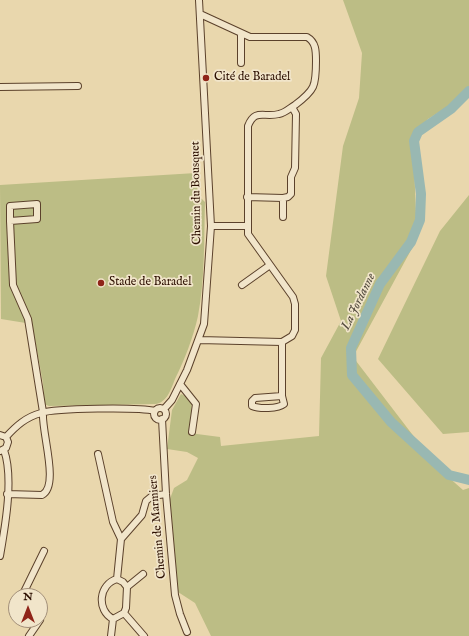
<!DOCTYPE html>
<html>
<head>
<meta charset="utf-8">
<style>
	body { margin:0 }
	#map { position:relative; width:469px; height:636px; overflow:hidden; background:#e9d7ad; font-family:"IM FELL English",serif }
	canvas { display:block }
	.north { position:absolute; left:8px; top:588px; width:40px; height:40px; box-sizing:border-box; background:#f1e5ca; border:1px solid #a28f79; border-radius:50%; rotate:0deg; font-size:11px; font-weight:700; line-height:16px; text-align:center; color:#2c0f00 }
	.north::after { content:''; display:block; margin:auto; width:14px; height:18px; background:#8f2418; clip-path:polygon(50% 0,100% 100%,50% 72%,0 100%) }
</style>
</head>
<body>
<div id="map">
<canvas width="469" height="636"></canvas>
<div class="north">N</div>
</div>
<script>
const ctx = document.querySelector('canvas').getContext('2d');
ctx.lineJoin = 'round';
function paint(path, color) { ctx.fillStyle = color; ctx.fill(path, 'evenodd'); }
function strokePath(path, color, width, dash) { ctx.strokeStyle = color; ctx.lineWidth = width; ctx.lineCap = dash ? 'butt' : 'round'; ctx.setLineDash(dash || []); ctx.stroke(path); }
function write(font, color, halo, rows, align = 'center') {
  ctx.font = font + ' "IM FELL English",serif'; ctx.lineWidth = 3.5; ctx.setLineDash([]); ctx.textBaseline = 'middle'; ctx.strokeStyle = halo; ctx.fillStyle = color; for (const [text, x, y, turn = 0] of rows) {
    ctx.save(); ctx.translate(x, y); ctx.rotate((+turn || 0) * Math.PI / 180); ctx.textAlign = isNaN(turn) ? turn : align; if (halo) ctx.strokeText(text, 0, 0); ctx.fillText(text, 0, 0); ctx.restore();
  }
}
paint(new Path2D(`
	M343 0H469V89L458 100 428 119 413 139 417 239 353 357 438 468 463 490 469 488V636H211L195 603 178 592 167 507 174 488 187 480 198 458 187 452 167 449 172 410 181 394 188 397 192 403 189 433 220 437 221 446 319 436 321 358 341 321 326 276 343 146 359 98 362 53Z
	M196 173 198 195 205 202C204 239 205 279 198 316 193 338 185 359 175 379 171 389 167 403 155 404L49 406 44 404 43 383 32 324 1 319 0 185Z
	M469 195V432L443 434 378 359 440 231Z`), '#bcbd85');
strokePath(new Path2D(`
	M469 91 451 109 418 132 414 141 421 194 420 220 411 242 380 284 351 348 352 375 391 422 449 475 469 480`), '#99b8b2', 10);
const minor = new Path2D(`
	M241 63V33
	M0 87 78 86
	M247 197 283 198 288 197 291 194V177L295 168 296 114 292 107
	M283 198V217
	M211 226H247
	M242 285 270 265
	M199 340 282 342 292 336 295 330V304L293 297 248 234V126C255 108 264 118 279 114 285 113 290 108 295 105 315 90 316 86 316 61 316 51 316 42 307 37H250L200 14
	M282 342V396L284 404C278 409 259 409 252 406V401L255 398 282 396
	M180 384 196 404 192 432
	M154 414a6 6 0 1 1 12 0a6 6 0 1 1-12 0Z
	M164 409 172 400 187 370 204 324 211 226 199 0
	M162 419 166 494 175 595 180 614 187 632
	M0 435 6 437 8 442 6 448 0 451
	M6 437C16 426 26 417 41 413 56 408 139 407 155 411
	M98 454 113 522 121 539
	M7 494 42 495C60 486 41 431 43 412L28 319 13 285 10 221 37 219V204L10 206V221
	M0 556C5 527 14 478 4 450
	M117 579 121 539 142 515 146 501 152 496 166 494
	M127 587 123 582 117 579C99 584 96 610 113 619L124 613 126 608 127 587 143 574
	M22 596 44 551
	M124 613 144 636
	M29 636 40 620
	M111 636 113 619`);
strokePath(minor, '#5b412b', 8);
strokePath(minor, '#f1e5ca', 6);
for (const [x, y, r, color] of [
	[206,78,4,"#8f2418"],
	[101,283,4,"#8f2418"]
]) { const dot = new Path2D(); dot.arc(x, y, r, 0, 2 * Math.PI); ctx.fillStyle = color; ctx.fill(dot); strokePath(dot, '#f1e5ca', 1.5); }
write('12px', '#2c0f00', '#f1e5ca', [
	["Cité de Baradel",214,78],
	["Stade de Baradel",109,283]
], 'left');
write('12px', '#2c0f00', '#f1e5ca', [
	["Chemin du Bousquet",197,193,-91],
	["Chemin de Marmiers",158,527,-95]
]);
write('italic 13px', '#524a3e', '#f1e5ca', [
	["La Jordanne",359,302,-64]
]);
</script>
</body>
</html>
